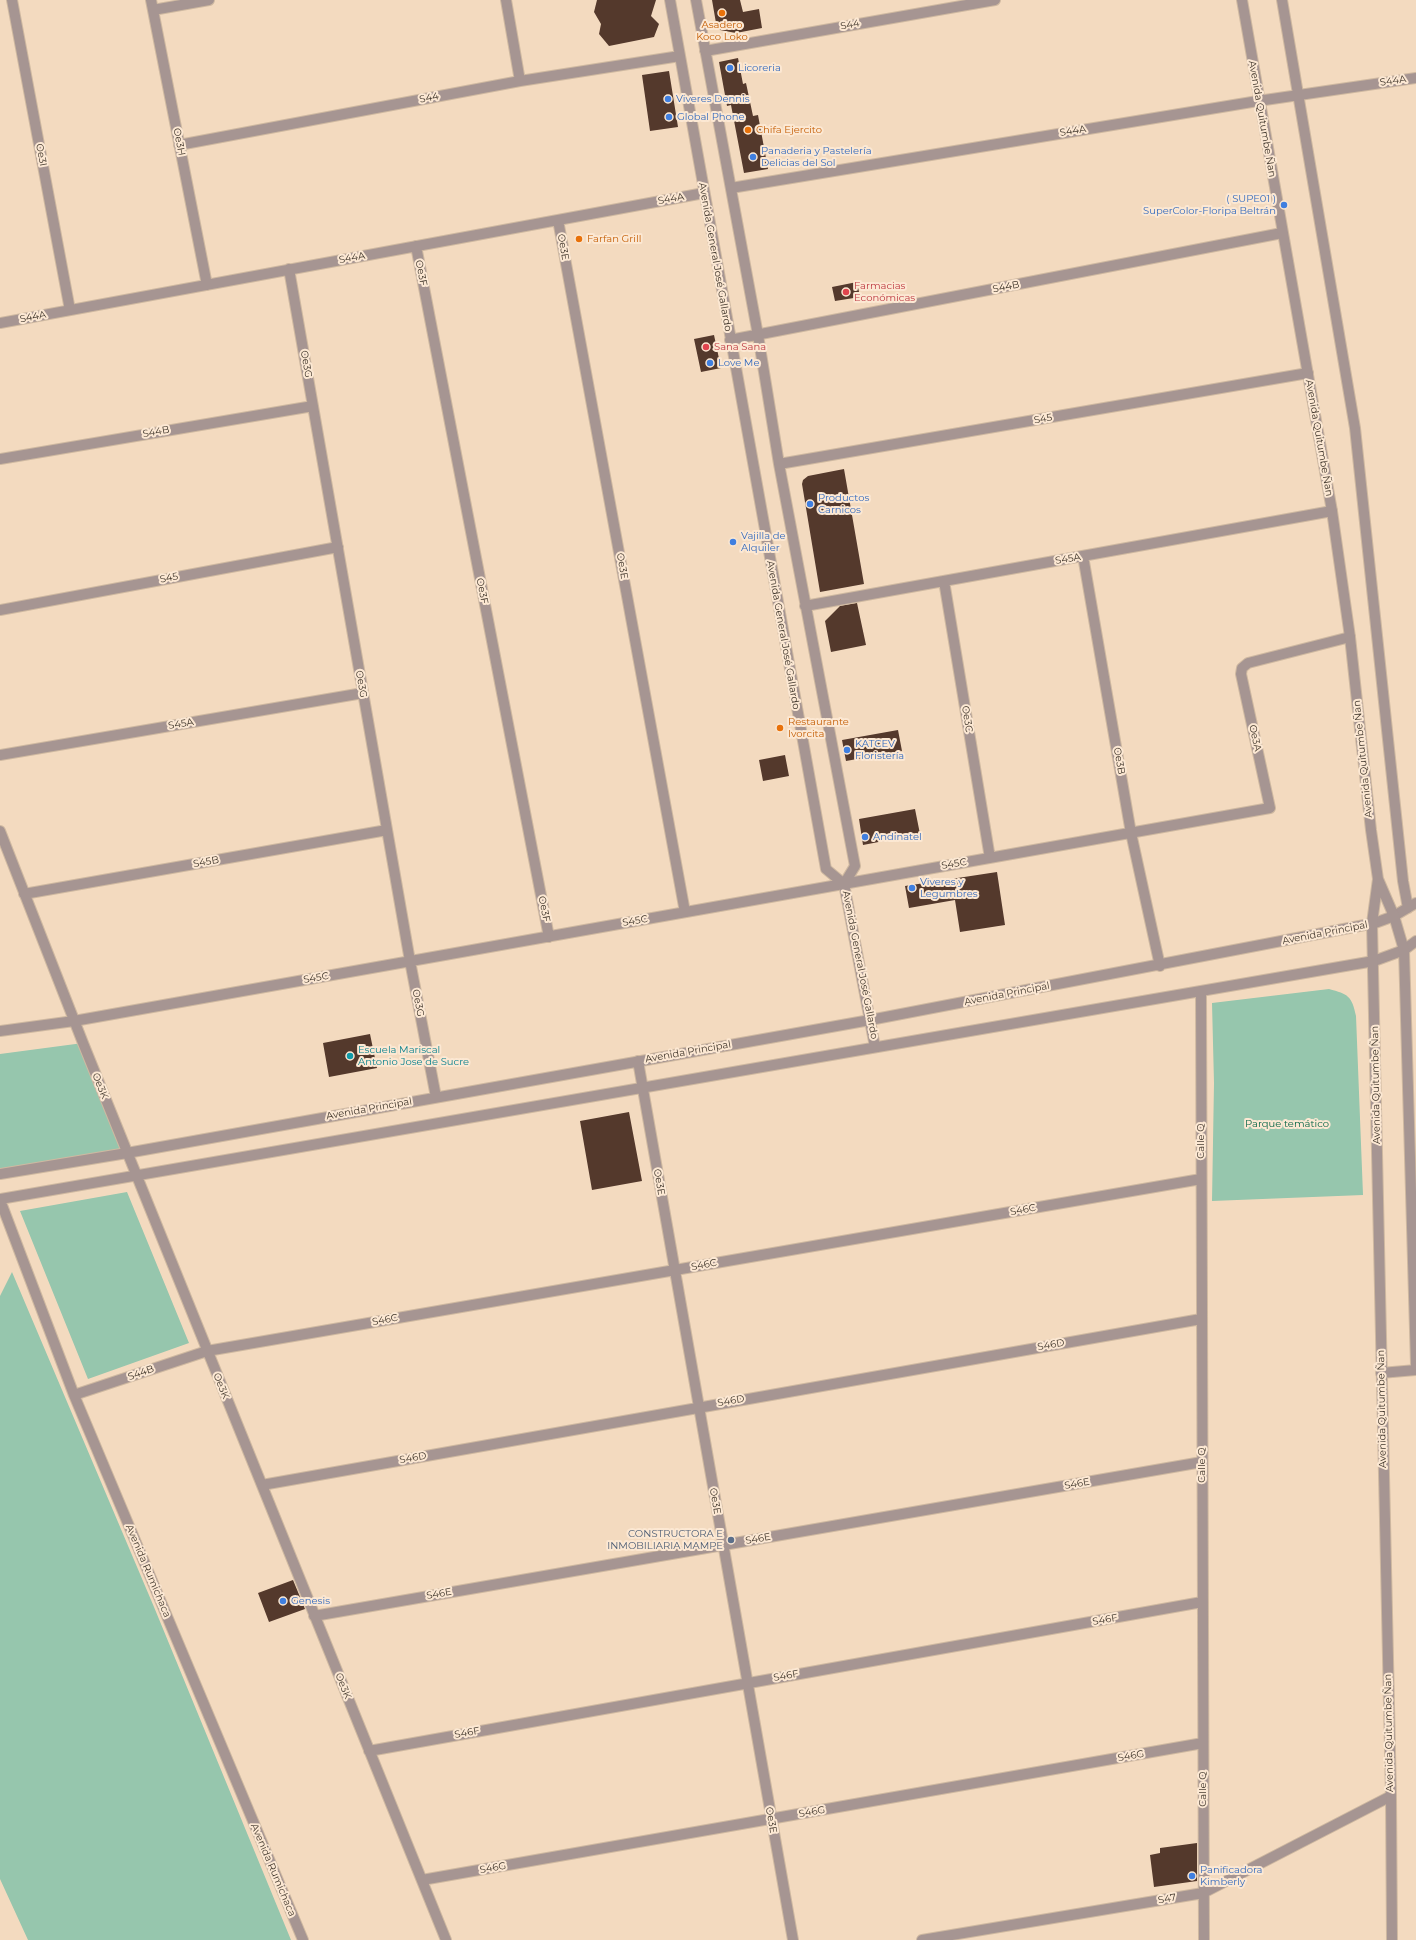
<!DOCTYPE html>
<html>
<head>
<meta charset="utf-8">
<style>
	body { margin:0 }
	canvas { display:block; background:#f3dabf }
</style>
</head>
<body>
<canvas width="1416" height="1940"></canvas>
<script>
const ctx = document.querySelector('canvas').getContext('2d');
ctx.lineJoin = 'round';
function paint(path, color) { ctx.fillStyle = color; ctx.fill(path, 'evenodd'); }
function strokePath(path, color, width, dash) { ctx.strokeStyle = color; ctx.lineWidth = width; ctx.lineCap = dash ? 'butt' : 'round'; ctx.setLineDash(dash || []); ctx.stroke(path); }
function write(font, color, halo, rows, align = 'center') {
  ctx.font = font + ' Montserrat,sans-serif'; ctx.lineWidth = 4; ctx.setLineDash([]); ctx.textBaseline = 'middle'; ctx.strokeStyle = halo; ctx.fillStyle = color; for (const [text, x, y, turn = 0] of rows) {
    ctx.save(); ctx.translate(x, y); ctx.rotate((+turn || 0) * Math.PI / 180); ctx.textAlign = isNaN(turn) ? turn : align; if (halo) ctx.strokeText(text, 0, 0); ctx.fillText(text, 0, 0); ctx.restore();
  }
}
paint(new Path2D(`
	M1329 989C1348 994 1352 996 1356 1016L1363 1195 1212 1201 1214 1083 1212 1003Z
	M83 1043 127 1153 0 1174V1054Z
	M127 1192 189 1343 88 1379 20 1211Z
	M12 1272 154 1607 291 1940H28L0 1879V1296Z`), '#96c6ad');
paint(new Path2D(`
	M597 0H656L651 16 659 24 654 37 609 46 599 34 601 24 594 12Z
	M712 0H740L743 12 759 9 762 28 736 33 720 30 716 23Z
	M738 58 743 84 746 83 753 116 758 115 768 169 744 173 731 105 727 106 719 62Z
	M669 71 678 127 650 131 642 75Z
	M857 282 860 297 835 301 832 287Z
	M714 335 721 368 701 372 694 339Z
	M844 469 864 584 820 592 802 484 803 480 808 476Z
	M857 603 866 645 831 652 825 621 840 606Z
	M898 730 902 751 846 761 842 740Z
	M785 755 789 776 763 781 759 760Z
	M915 809 920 834 863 845 859 819Z
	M997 872 1005 925 960 932 955 900 909 908 905 886Z
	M370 1034 377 1068 329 1077 323 1043Z
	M629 1112 642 1181 592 1190 580 1121Z
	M293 1580 305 1609 269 1622 258 1593Z
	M1197 1843V1881L1154 1887 1150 1855 1160 1853V1848Z`), '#54392c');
const minor = new Path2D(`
	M12 0 70 310
	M151 0 207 285
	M506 0 520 81
	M670 0 826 869 844 884 875 1047
	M696 0 758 335 779 464 855 866 844 884
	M1282 0 1355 428 1403 881 1408 908
	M153 10 209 0
	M705 51 995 0
	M179 145 520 81 680 56
	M731 188 1258 101 1416 78
	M558 220 685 912
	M416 246 549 937
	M289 269 410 961 436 1097
	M0 323 704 193
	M730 340 1282 233
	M0 459 313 406
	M779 464 1308 373
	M1083 556 1131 833 1160 966
	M944 581 990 858
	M805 606 1332 511
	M0 610 338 547
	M0 755 363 693
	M0 831 83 1043 446 1940
	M24 894 387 830
	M1201 991 1204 1940
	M0 1031 74 1021 1270 808 1241 674 1242 668 1248 663 1350 637
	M638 1061 793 1940
	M0 1174 127 1153 870 1020 1375 923 1394 916 1416 903
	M0 1199 1374 961 1404 950 1416 941
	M0 1200 74 1395 303 1940
	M1381 1373 1416 1370
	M74 1395 207 1351 1201 1179
	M262 1485 1201 1319
	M314 1616 1202 1462
	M369 1751 1202 1602
	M422 1880 1203 1743
	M922 1940 1203 1893 1391 1796`);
const tertiary = new Path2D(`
	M1242 0 1332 511 1350 637 1371 830 1378 879 1394 916 1404 950 1416 1365
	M1378 879 1372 923 1391 1796 1392 1940`);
strokePath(minor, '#cfb9a1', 12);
strokePath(tertiary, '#cfb9a1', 12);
strokePath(minor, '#a69592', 10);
strokePath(tertiary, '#a69592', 10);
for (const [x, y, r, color] of [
	[722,13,4,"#e8710a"],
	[730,68,4,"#3f7fe0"],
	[668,99,4,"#3f7fe0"],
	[669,117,4,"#3f7fe0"],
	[748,130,4,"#e8710a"],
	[753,157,4,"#3f7fe0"],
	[1284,205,4,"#3f7fe0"],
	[579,239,4,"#e8710a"],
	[846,292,4,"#e0444e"],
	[706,347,4,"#e0444e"],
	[710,363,4,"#3f7fe0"],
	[810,504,4,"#3f7fe0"],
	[733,542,4,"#3f7fe0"],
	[780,728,4,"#e8710a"],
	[847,750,4,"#3f7fe0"],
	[865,837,4,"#3f7fe0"],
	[912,888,4,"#3f7fe0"],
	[350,1056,4,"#0f9aa8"],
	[731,1540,4,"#5c6f8a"],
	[283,1601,4,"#3f7fe0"],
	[1192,1876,4,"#3f7fe0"]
]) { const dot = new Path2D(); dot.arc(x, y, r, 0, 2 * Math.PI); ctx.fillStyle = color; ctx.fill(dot); strokePath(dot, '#fce8d3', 1.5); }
write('10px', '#c56008', '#fce8d3', [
	["Asadero",722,25,"center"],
	["Koco Loko",722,37,"center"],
	["Chifa Ejercito",756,130],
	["Farfan Grill",587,239],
	["Restaurante",788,722],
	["Ivorcita",788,734]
], 'left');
write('10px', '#40362b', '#fce8d3', [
	["S44",850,25,-10],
	["S44A",1393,81,-8],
	["S44",429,98,-11],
	["Avenida Quitumbe Ñan",1262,119,80],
	["S44A",1073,131,-9],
	["Oe3H",179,142,79],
	["Oe3I",41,155,79],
	["S44A",671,199,-10],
	["Oe3E",563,247,80],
	["Avenida General José Gallardo",715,257,80],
	["S44A",352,258,-10],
	["Oe3F",421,273,79],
	["S44B",1006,287,-11],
	["S44A",33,317,-11],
	["Oe3G",306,364,80],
	["S45",1043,419,-10],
	["S44B",156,432,-10],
	["Avenida Quitumbe Ñan",1319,438,80],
	["S45A",1068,559,-10],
	["Oe3E",622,566,80],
	["S45",169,578,-11],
	["Oe3F",482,591,79],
	["Avenida General José Gallardo",783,635,80],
	["Oe3G",361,684,80],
	["Oe3C",967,719,81],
	["S45A",181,724,-10],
	["Oe3A",1255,738,78],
	["Avenida Quitumbe Ñan",1363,759,-96],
	["Oe3B",1119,761,80],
	["S45B",206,862,-10],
	["S45C",954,864,-10],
	["Oe3F",544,909,79],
	["S45C",635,921,-10],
	["Avenida Principal",1325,933,-11],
	["Avenida General José Gallardo",860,965,79],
	["S45C",316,978,-10],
	["Avenida Principal",1007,994,-11],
	["Oe3G",418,1003,79],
	["Avenida Principal",688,1052,-10],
	["Avenida Quitumbe Ñan",1376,1085,-91],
	["Oe3K",100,1086,68],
	["Avenida Principal",369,1109,-10],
	["Calle Q",1201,1141,-90],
	["Oe3E",659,1182,80],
	["S46C",1023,1210,-10],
	["S46C",704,1265,-10],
	["S46C",385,1320,-10],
	["S46D",1051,1345,-10],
	["S44B",141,1373,-19],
	["Oe3K",221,1386,68],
	["S46D",731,1401,-10],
	["Avenida Quitumbe Ñan",1382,1409,-91],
	["S46D",413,1458,-10],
	["Calle Q",1202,1465,-90],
	["S46E",1077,1484,-10],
	["Oe3E",715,1501,80],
	["S46E",758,1539,-10],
	["Avenida Rumichaca",148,1571,67],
	["S46E",439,1594,-10],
	["S46F",1105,1620,-10],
	["S46F",786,1676,-10],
	["Oe3K",343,1686,68],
	["S46F",467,1733,-10],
	["Avenida Quitumbe Ñan",1389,1733,-91],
	["S46G",1131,1756,-10],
	["Calle Q",1203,1789,-90],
	["S46G",812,1812,-10],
	["Oe3E",771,1820,80],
	["S46G",493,1868,-10],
	["Avenida Rumichaca",273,1870,67],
	["S47",1167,1899,-10]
]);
write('10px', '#366cbe', '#fce8d3', [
	["Licoreria",738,68],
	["Viveres Dennis",676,99],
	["Global Phone",677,117],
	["Panaderia y Pastelería",761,151],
	["Delicias del Sol",761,163],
	["( SUPE01 )",1276,199,"right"],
	["SuperColor-Floripa Beltrán",1276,211,"right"],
	["Love Me",718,363],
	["Productos",818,498],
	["Carnicos",818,510],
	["Vajilla de",741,536],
	["Alquiler",741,548],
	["KATCEV",855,744],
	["Floristería",855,756],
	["Andinatel",873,837],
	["Viveres y",920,882],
	["Legumbres",920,894],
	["Genesis",291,1601],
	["Panificadora",1200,1870],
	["Kimberly",1200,1882]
], 'left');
write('10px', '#be3a42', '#fce8d3', [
	["Farmacias",854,286],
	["Económicas",854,298],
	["Sana Sana",714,347]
], 'left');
write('10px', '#0d838f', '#fce8d3', [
	["Escuela Mariscal",358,1050],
	["Antonio Jose de Sucre",358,1062]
], 'left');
write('10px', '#076646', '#fce8d3', [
	["Parque temático",1287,1124]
]);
write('10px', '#4e5e75', '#fce8d3', [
	["CONSTRUCTORA E",723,1534],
	["INMOBILIARIA MAMPE",723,1546]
], 'right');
</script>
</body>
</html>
